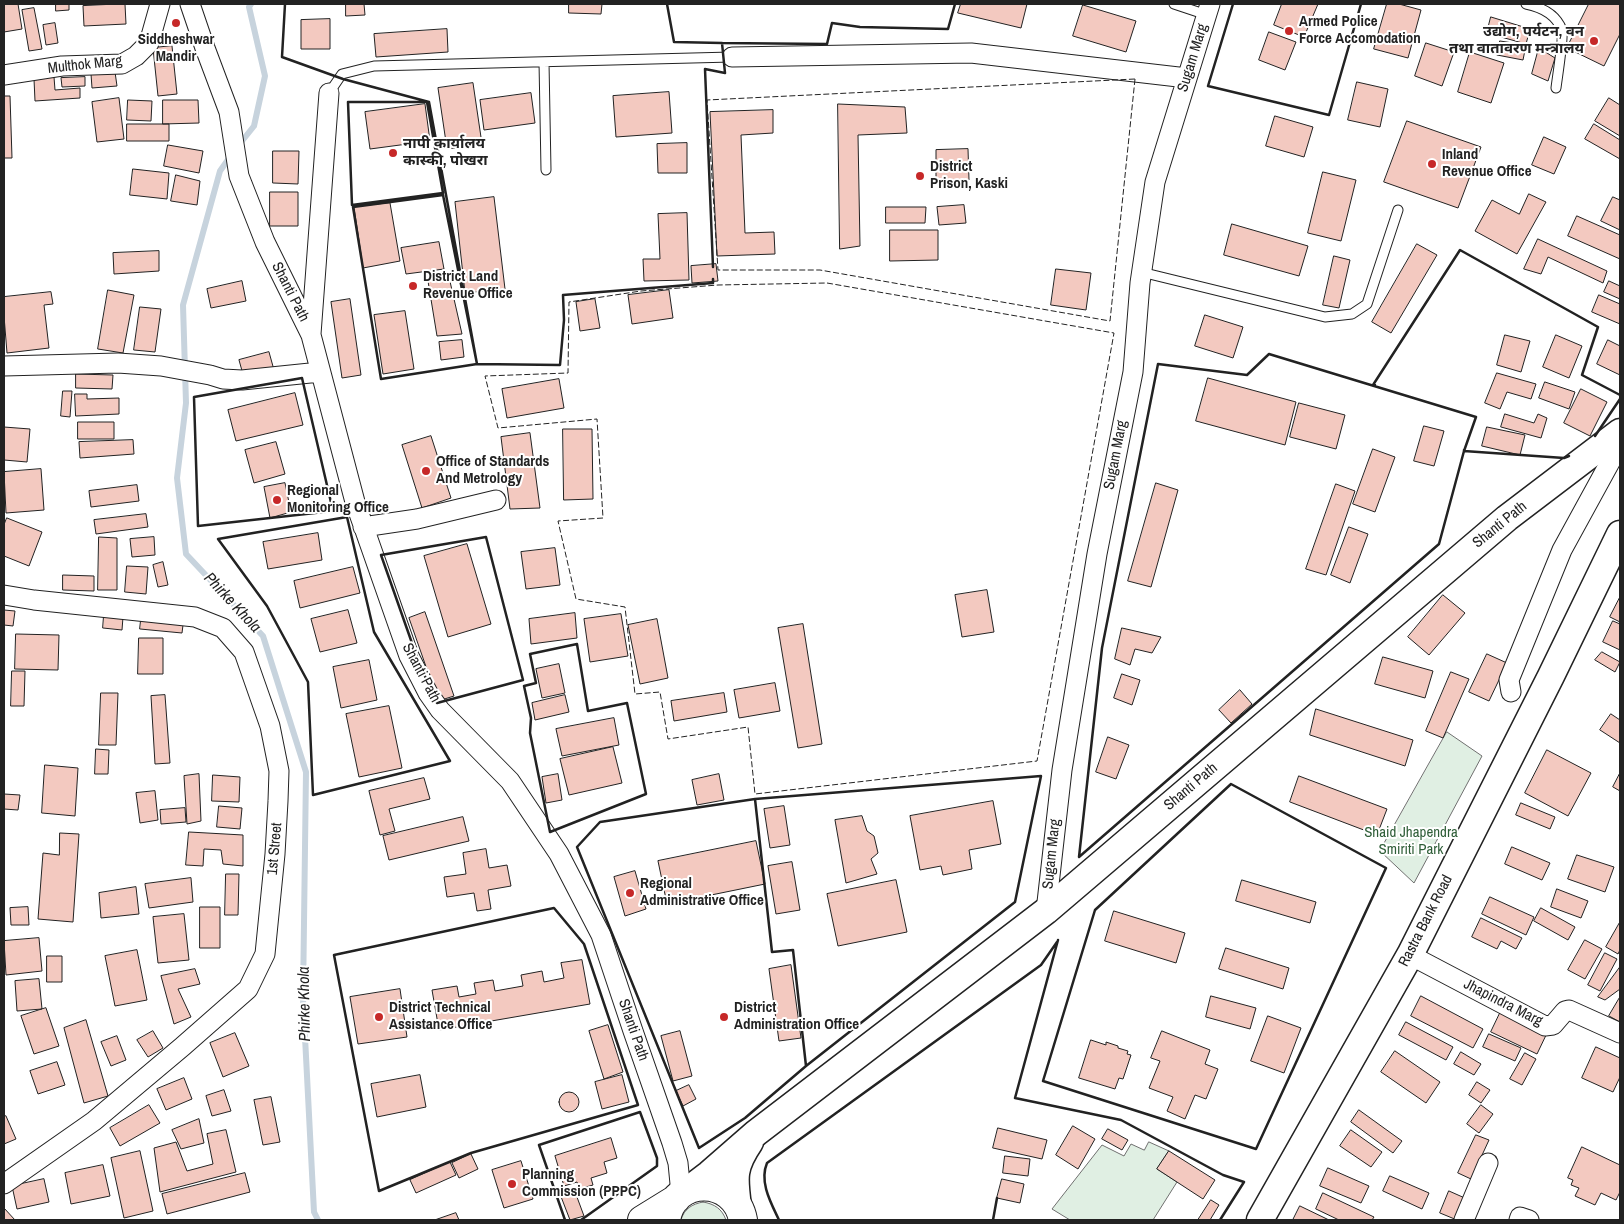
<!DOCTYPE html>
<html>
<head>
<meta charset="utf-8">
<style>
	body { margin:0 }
	#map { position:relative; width:1624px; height:1224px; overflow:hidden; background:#fff; font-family:"Archivo Narrow",sans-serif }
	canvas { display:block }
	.frame { position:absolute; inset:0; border:5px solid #222; pointer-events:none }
</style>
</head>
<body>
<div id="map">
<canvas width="1624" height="1224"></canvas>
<div class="frame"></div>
</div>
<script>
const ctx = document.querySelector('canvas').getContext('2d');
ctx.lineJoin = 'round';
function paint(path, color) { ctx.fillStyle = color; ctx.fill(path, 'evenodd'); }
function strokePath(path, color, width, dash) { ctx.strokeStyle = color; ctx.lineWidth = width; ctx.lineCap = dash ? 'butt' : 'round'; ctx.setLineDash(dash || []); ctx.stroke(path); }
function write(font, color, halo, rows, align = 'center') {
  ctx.font = font + ' "Archivo Narrow","Noto Sans Devanagari",sans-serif'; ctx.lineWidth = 4; ctx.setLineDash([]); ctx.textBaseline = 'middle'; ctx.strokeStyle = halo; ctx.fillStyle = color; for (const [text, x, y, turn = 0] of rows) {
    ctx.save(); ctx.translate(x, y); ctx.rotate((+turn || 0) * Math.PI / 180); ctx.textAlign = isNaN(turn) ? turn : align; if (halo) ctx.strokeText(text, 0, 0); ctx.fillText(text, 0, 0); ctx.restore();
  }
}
const green = new Path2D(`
	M1447 732 1482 756 1414 883 1380 851Z
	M1149 1142 1169 1151 1157 1169 1177 1182 1153 1220H1070L1052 1209 1102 1145 1124 1156 1131 1144 1144 1150Z
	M703 1202C715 1204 722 1209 726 1220H681C684 1209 692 1204 703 1202Z`);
paint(green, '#e0efe3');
strokePath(green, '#6f6f6f', 1);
strokePath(new Path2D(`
	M238 146 254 126 265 76 249 7 251 4
	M232 154 220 171 183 305 186 403 177 478 186 554 263 636 306 772 303 998 314 1212 318 1220`), '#c7d3dd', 6);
const building = new Path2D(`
	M4 4H18L22 29 4 32Z
	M56 4H69V10L56 11Z
	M125 4 126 24 84 26 83 6Z
	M346 4H364L365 15 346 16Z
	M569 4H602L601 14 569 13Z
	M961 4H1027L1021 28 958 13Z
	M1282 4H1318L1304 37 1274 25Z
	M1387 4H1399L1421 10 1408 58 1374 49Z
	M1589 4H1620V34L1604 66 1567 48Z
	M1083 5 1136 21 1126 52 1073 36Z
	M34 8 42 49 29 51 22 10Z
	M1491 17 1530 29 1526 44 1487 33Z
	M330 19V49H301V20Z
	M55 23 58 43 46 45 43 25Z
	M447 29 448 52 376 57 374 34Z
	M1269 32 1296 42 1285 70 1259 60Z
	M1500 41 1526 45 1523 60 1497 55Z
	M1426 43 1454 52 1442 86 1415 76Z
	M172 46 177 94 158 96 153 48Z
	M1539 48 1555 58 1548 81 1532 74Z
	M1470 52 1504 63 1491 103 1458 92Z
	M115 72 117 86 92 88 91 74Z
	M54 77 55 90 80 88V98L35 101 34 79Z
	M85 77V86L62 87 61 78Z
	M1357 82 1388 89 1380 127 1348 120Z
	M473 83 482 144 447 149 438 88Z
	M669 92 672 133 616 137 613 96Z
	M531 93 535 123 484 130 480 100Z
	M4 96H10L12 158H4Z
	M119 98 124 139 97 142 92 102Z
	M1609 98 1620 105V136L1595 121Z
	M128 100 152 101 151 121 127 120Z
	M163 100H198L199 123 163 124Z
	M425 104 430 141 370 149 365 112Z
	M838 104 905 107 907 133 858 135 860 246 840 249Z
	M773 110V133L741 135 745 233 774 232 775 254 717 256 710 112Z
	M1275 116 1313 127 1304 157 1266 146Z
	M1407 121 1481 147 1458 208 1384 182Z
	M127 124H169V141H127Z
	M1594 124 1620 140V159L1585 139Z
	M1544 137 1566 147 1554 174 1532 165Z
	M687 143V173H658L657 144Z
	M168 145 203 151 199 173 164 166Z
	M968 149 969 180 936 182V150Z
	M273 151H299L298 184 273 183Z
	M133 169 169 173 167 199 130 195Z
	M1323 172 1356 180 1341 241 1308 233Z
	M176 175 200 181 197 205 171 201Z
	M270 192H298V226H270Z
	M1529 194 1546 202 1517 254 1475 231 1492 200 1519 214Z
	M494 197 505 289 465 293 455 202Z
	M1613 197 1620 200V230L1601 221Z
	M390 203 400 261 363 268 354 207Z
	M964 205 966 223 939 225 937 207Z
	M886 207H926L925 223H886Z
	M687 213 689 280 644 281 643 259H660L658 214Z
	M1577 216 1620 235V259L1568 236Z
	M1232 224 1308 246 1299 276 1224 255Z
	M890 230H938V260L890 261Z
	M1538 239 1607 271 1603 283 1548 257 1541 274 1524 269Z
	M439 242 444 269 406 274 401 248Z
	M1417 244 1437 255 1391 333 1372 322Z
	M159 251V271L114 274 113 253Z
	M1334 256 1350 260 1339 308 1323 305Z
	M716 264 718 281 692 283 691 266Z
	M1056 269 1091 273 1086 310 1051 305Z
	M449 277 462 334 437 336 428 281Z
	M242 281 246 301 211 308 207 289Z
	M1609 281 1620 286V299L1604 292Z
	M108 290 134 295 123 353 98 349Z
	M669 290 673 318 632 324 628 295Z
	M51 292 53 304 44 305 49 348 7 353 4 316V297Z
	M1599 295 1620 304V324L1592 312Z
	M350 299 361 375 342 378 331 302Z
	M595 299 600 328 580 331 576 302Z
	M140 307 161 309 155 352 134 350Z
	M405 311 414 369 383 374 374 315Z
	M1205 315 1243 327 1233 358 1195 346Z
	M1505 335 1530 341 1521 372 1497 365Z
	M1556 335 1582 346 1569 378 1543 367Z
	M462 340 464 357 441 360 439 342Z
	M1608 340 1620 346V375L1597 364Z
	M269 352 274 370 244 378 239 360Z
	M1497 373 1536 384 1531 399 1507 392 1500 409 1485 403Z
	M76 374 113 375 112 389 76 388Z
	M1208 378 1296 402 1285 445 1196 421Z
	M559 379 564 408 507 418 502 389Z
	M1545 382 1575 392 1569 409 1539 398Z
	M1581 389 1607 402 1590 436 1564 423Z
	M63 391H72L70 417 61 416Z
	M295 393 303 425 236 441 228 410Z
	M75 394H87V399L119 398V414L76 416Z
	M1299 403 1345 415 1336 449 1290 437Z
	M1505 414 1534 423 1538 414 1547 418 1541 438 1501 427Z
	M78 422H114V439H78Z
	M1424 426 1444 431 1434 466 1414 461Z
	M4 427 30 429 27 462 4 460Z
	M1487 427 1525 435 1520 455 1482 446Z
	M563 429H592L593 499 564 500Z
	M530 433 540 508 510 509 501 437Z
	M431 436 451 498 422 508 402 445Z
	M133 440 134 454 80 458 79 442Z
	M276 442 285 474 254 483 245 450Z
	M1373 449 1395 457 1375 512 1353 504Z
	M41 469 44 510 6 513 4 472Z
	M285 483 291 512 270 518 264 487Z
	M1156 483 1178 490 1151 587 1128 581Z
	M1336 484 1355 491 1326 575 1306 569Z
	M137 485 139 501 91 507 89 491Z
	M146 514 148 527 96 534 94 520Z
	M7 518 42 532 29 566 4 556V525Z
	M1349 527 1368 534 1350 583 1331 575Z
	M318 533 322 560 268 569 263 542Z
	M99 537 117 538V590H98Z
	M154 537 155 555 132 557 130 539Z
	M467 544 491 624 448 637 424 556Z
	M555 548 560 585 526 589 521 552Z
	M163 562 168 585 158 587 153 565Z
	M127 566 148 567 146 594 125 592Z
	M353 567 360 593 300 608 294 581Z
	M63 575 94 576V591L63 590Z
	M987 590 994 632 962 637 955 595Z
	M1443 595 1465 613 1429 655 1408 637Z
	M1620 597V622L1610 617Z
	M4 610 15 611 13 626 4 625Z
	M348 610 357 643 320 652 311 619Z
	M425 612 454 696 438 701 409 618Z
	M575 613 577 638 531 644 529 619Z
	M621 614 628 656 590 662 584 619Z
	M104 615 123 617 122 630 103 628Z
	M657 619 668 678 640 684 628 625Z
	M141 620 183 625 182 633 140 629Z
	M1613 621 1620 624V650L1603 642Z
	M803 624 822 744 798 748 778 628Z
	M1122 628 1161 637 1152 653 1135 649 1130 665 1115 659Z
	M16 634 59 635 58 670 15 669Z
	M139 638H163V674H138Z
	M1602 652 1620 662 1615 672 1595 660Z
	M1487 654 1507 663 1489 701 1469 692Z
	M1383 657 1433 671 1425 698 1375 684Z
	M369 660 377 700 341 708 333 667Z
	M559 664 565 693 542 698 536 669Z
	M12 671H25L24 706H11Z
	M1451 672 1469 679 1443 738 1426 731Z
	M1122 674 1140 680 1132 705 1114 698Z
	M775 683 780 711 739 718 734 690Z
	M1240 690 1252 704 1231 723 1219 710Z
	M101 693H118L116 745H99Z
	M724 693 727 712 674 721 671 701Z
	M165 695 170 763 155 764 151 696Z
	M565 695 569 712 535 720 532 703Z
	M389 706 402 768 359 777 346 714Z
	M1316 709 1413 740 1405 766 1310 735Z
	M1611 714 1620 720V743L1600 730Z
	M614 718 619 745 562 756 556 729Z
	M1108 737 1129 745 1116 779 1096 772Z
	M613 747 622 783 569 795 560 759Z
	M96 749 109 750 108 774H95Z
	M1547 750 1591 773 1568 816 1525 793Z
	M45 765 78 768 75 816 42 813Z
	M1620 773V791L1613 787Z
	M199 774 201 821 187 824 184 776Z
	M558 774 562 800 546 803 542 777Z
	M719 774 724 800 697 805 692 780Z
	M213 775 240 777 239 802 212 801Z
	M1299 776 1387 809 1377 835 1290 802Z
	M424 778 430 799 389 809 395 831 380 835 369 791Z
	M155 791 158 820 140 823 136 793Z
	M4 794 20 795 18 810 4 809Z
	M993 801 1001 844 969 850 972 869 943 875 941 866 920 870 910 816Z
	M1521 803 1555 817 1550 829 1516 815Z
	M219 806 242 808 240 829 217 827Z
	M784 806 790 845 770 848 764 809Z
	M185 808 186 822 161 824 160 810Z
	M862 816 867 831 874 836 878 853 871 859 877 874 846 883 835 820Z
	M463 817 469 841 389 860 383 836Z
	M189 832 243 835V866L223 864 221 850 204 849 203 866 186 865Z
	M60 833 79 834 73 922 38 919 43 853 59 855Z
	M756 841 765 884 667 904 658 861Z
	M1512 847 1550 863 1542 880 1505 864Z
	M486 849 489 868 507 865 511 886 488 890 491 909 477 911 474 893 447 897 444 877 466 874 463 853Z
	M1577 855 1614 867 1605 892 1568 879Z
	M792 862 800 910 776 914 768 866Z
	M635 871 646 909 625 916 614 877Z
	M226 874H239L238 915H225Z
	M191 878 193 902 149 908 145 884Z
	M896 880 907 932 838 946 827 894Z
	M1242 880 1316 902 1310 923 1236 901Z
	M136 887 139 914 101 918 99 893Z
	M1557 889 1588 901 1581 918 1551 907Z
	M1490 897 1534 917 1526 935 1482 914Z
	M28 907 29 925H11L10 908Z
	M200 907H220V948H200Z
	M1541 908 1575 927 1568 940 1534 921Z
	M1114 911 1185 933 1176 963 1105 941Z
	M184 914 189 960 158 963 153 917Z
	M1481 918 1522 938 1516 949 1501 941 1497 949 1472 937Z
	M1620 922V950L1618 954 1606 947Z
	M39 938 42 971 6 975 4 941Z
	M1585 940 1602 949 1585 979 1568 970Z
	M1226 948 1289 968 1283 989 1219 969Z
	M137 950 147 1000 115 1006 105 956Z
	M1605 953 1617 959 1600 991 1588 985Z
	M47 956H62V982H47Z
	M582 960 590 1004 439 1030 432 990 457 986 459 997 476 994 474 983 493 980 495 991 523 986 521 975 542 971 544 982 564 978 561 963Z
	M791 965 801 1038 779 1041 769 969Z
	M1620 967V989L1605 1000 1598 997Z
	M195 969 200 984 178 989 191 1017 174 1024 161 976Z
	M39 979 42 1009 17 1011 15 981Z
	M400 989 407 1037 358 1044 350 997Z
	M1211 996 1256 1008 1250 1029 1206 1017Z
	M1421 996 1483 1029 1473 1048 1411 1016Z
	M1620 997V1022L1609 1016Z
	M46 1008 59 1046 34 1054 21 1016Z
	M1502 1009 1548 1031 1537 1054 1491 1032Z
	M1268 1016 1301 1028 1284 1073 1251 1061Z
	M86 1020 108 1096 84 1103 64 1028Z
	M1406 1022 1453 1047 1446 1060 1399 1035Z
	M608 1025 623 1072 604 1079 589 1031Z
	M153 1031 163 1048 148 1057 137 1040Z
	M680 1031 692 1076 673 1081 661 1036Z
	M1162 1031 1210 1050 1205 1064 1218 1069 1206 1099 1195 1095 1185 1119 1167 1111 1173 1097 1149 1088 1160 1061 1151 1058Z
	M235 1033 249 1066 223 1077 210 1043Z
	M1489 1034 1521 1048 1515 1061 1483 1047Z
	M117 1036 126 1060 111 1066 101 1042Z
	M1091 1040 1106 1045V1042L1118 1046V1048L1128 1051 1127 1054 1131 1055 1123 1079 1119 1078 1115 1089 1079 1078Z
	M1596 1047 1620 1058V1077L1613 1092 1582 1078Z
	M1395 1051 1440 1082 1426 1103 1381 1072Z
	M1461 1052 1481 1064 1474 1075 1454 1064Z
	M1525 1053 1536 1059 1522 1085 1510 1079Z
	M57 1062 65 1085 38 1094 30 1071Z
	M420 1075 426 1107 377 1117 371 1084Z
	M622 1075 629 1102 602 1109 595 1082Z
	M184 1078 192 1099 166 1110 157 1089Z
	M1477 1082 1490 1090 1481 1103 1469 1095Z
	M689 1085 696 1099 683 1106 676 1091Z
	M224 1090 231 1111 212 1116 206 1096Z
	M559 1102a10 10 0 1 1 20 0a10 10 0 1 1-20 0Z
	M271 1097 280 1142 263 1145 254 1100Z
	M149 1105 160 1123 120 1146 110 1128Z
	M1481 1105 1493 1114 1479 1133 1467 1124Z
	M1359 1110 1402 1141 1393 1153 1351 1122Z
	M6 1116 16 1139 4 1144V1117Z
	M199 1119 204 1143 181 1149 172 1130Z
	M1073 1126 1095 1139 1078 1169 1056 1155Z
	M998 1128 1047 1140 1042 1159 993 1148Z
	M1108 1129 1128 1140 1122 1150 1102 1139Z
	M226 1130 236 1172 160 1192 154 1148 176 1142 187 1171 213 1164 207 1134Z
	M1351 1130 1382 1152 1371 1167 1340 1146Z
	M1476 1135 1489 1140 1471 1179 1458 1173Z
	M611 1138 617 1158 604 1162 607 1173 591 1178 593 1185 579 1189 577 1182 564 1186 555 1156Z
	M1582 1147 1620 1165V1192L1616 1200 1601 1193 1595 1205 1575 1196 1579 1188 1571 1185 1573 1180 1568 1178Z
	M140 1151 153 1211 124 1218 111 1158Z
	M1169 1151 1215 1180 1203 1199 1157 1169Z
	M471 1154 478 1169 459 1178 452 1163Z
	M1005 1156 1030 1159 1028 1176 1003 1173Z
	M521 1161 533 1199 504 1208 492 1170Z
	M450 1162 456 1175 416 1193 410 1180Z
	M103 1165 110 1196 71 1204 65 1173Z
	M1328 1168 1369 1186 1361 1203 1320 1186Z
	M245 1173 250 1192 167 1214 162 1194Z
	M1390 1176 1429 1193 1422 1209 1383 1191Z
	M44 1179 49 1202 17 1209 12 1186Z
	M1002 1179 1024 1184 1020 1203 997 1198Z
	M574 1189 584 1216 570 1220 560 1194Z
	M1449 1191 1467 1199 1457 1220 1440 1213Z
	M1323 1193 1374 1217 1372 1220H1339L1316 1209Z
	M1211 1200 1219 1205 1210 1220H1198Z
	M1300 1206 1329 1220H1293Z
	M4 1208 15 1220H4Z
	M456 1213 459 1220H435Z`);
paint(building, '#f3c9c0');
strokePath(building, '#222', 1);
const lane = new Path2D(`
	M1174 4 1207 15
	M1526 4C1541 7 1556 14 1562 30 1564 36 1557 79 1556 88
	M544 62 546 170
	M329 93 342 74 374 66 732 57
	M1141 272 1325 317 1352 314 1367 304 1398 210`);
const street = new Path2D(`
	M190 4 205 48 229 112 239 176 265 242 311 335 355 502 409 656 428 693 440 710 510 781 559 854 601 935 633 1031 672 1143 678 1163 681 1194
	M732 57 971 53 1187 78
	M4 75 62 66 122 64 136 56 149 43 160 4
	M311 334 329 93
	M4 366 118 363 161 366 210 375 223 379 242 380 320 372
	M363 527 417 519 496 500
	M4 595 34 600 195 617 223 628 244 652 270 726 279 771 278 801 275 854 265 954 248 989 182 1047 94 1121 4 1184
	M1511 692 1509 680 1562 550 1620 444
	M1046 911 1062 770 1097 554 1133 372 1140 283 1155 182 1210 4
	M1410 955 1545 1026 1553 1025 1565 1011 1569 1010 1620 1033
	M1464 1220 1488 1163
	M1519 1220 1520 1217 1529 1220`);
const secondary = new Path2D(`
	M688 1190 709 1174 756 1133 1046 911 1507 518 1620 432
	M738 1206C734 1177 733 1167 750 1142
	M1260 1220 1410 955 1551 676 1620 534`);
const primary = new Path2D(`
	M642 1220 676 1199
	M666 1220C673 1175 735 1176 743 1220`);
strokePath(lane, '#222', 11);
strokePath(street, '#222', 21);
strokePath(secondary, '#222', 29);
strokePath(primary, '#222', 30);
strokePath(lane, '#fff', 9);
strokePath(street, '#fff', 19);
strokePath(secondary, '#fff', 26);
strokePath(primary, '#fff', 28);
strokePath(new Path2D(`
	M1135 79 1110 321 820 270H718L707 100Z
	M827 283 1114 333 1037 761 755 794 748 727 668 739 660 692 635 694 625 607 576 599 558 521 603 518 597 419 498 428 485 376 568 373 569 302 641 291 718 285Z`), '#222', 1, [6, 2.5]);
strokePath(new Path2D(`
	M285 4 282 57 343 79 429 102 477 364 560 365 564 320 563 295 713 283V279
	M667 4 674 42 722 43 725 73 705 69 713 267
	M1233 4 1208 86 1329 115 1361 4
	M720 43 827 44 832 23 860 27 948 29 955 4
	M348 102H427L443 193 352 205Z
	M443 195 477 364 381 379 353 207Z
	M1269 354 1476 417 1464 451 1439 544 1079 857 1102 648 1158 364 1247 375Z
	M302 378 333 511 198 526 194 397Z
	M1375 385H1373L1460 250 1598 327 1582 375 1620 395
	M1595 436 1620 399
	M1464 450V451L1564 458 1569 456
	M347 517 374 632 450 761 313 795 308 682 267 606 218 539Z
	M486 537 523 680 437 703 419 663 381 555Z
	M577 644 588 711 627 703 646 794 550 832 530 733 531 718 524 686 536 683 530 654Z
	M1041 776 1015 902 806 1066 793 950 772 952 755 799Z
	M1231 784 1386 868 1256 1149 1043 1081 1095 910Z
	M755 799 772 952 793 950 806 1066 745 1118 699 1148 577 847 600 822Z
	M554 908 584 944 638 1105 471 1153 379 1191 334 955Z
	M1058 940 1015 1098 1121 1120 1223 1175 1244 1182 1220 1220
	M565 1220 539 1145 640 1112 657 1158V1166L581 1220
	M779 1220C771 1203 759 1182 767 1163L1041 965 1057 942
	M993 1220 997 1198`), '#222', 2.5);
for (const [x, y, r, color] of [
	[176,23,5,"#c62828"],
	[1289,31,5,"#c62828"],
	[1594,41,5,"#c62828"],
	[393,153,5,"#c62828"],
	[1432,164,5,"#c62828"],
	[920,176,5,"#c62828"],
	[413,286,5,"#c62828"],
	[426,471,5,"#c62828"],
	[277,500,5,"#c62828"],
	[630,893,5,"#c62828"],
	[379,1017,5,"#c62828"],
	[724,1017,5,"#c62828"],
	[512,1184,5,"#c62828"]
]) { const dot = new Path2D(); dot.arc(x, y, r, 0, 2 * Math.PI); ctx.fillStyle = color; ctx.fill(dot); strokePath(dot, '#fff', 2); }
write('bold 15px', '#222', '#fff', [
	["Armed Police",1299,22],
	["Force Accomodation",1299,39],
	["उद्योग, पर्यटन, वन",1584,32,"right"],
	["तथा वातावरण मन्त्रालय",1584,49,"right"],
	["Siddheshwar",176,40,"center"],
	["Mandir",176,57,"center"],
	["नापी कार्यालय",403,144],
	["कास्की, पोखरा",403,161],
	["Inland",1442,155],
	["Revenue Office",1442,172],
	["District",930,167],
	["Prison, Kaski",930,184],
	["District Land",423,277],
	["Revenue Office",423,294],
	["Office of Standards",436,462],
	["And Metrology",436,479],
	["Regional",287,491],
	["Monitoring Office",287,508],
	["Regional",640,884],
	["Administrative Office",640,901],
	["District Technical",389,1008],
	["Assistance Office",389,1025],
	["District",734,1008],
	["Administration Office",734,1025],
	["Planning",522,1175],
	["Commission (PPPC)",522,1192]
], 'left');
write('15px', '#222', '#fff', [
	["Sugam Marg",1193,58,-73],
	["Multhok Marg",85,65,-6],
	["Shanti Path",290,292,63],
	["Sugam Marg",1116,455,-79],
	["Shanti Path",1500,525,-39],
	["Shanti Path",421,673,62],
	["Shanti Path",1191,787,-40],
	["1st Street",275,849,-85],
	["Sugam Marg",1052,854,-84],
	["Rastra Bank Road",1426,921,-63],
	["Jhapindra Marg",1503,1003,27],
	["Shanti Path",633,1030,71]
]);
write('15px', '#2f5e38', '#fff', [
	["Shaid Jhapendra",1411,833],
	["Smiriti Park",1411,850]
]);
write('italic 16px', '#222', '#fff', [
	["Phirke Khola",232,603,47],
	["Phirke Khola",305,1004,-91]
]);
</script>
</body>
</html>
